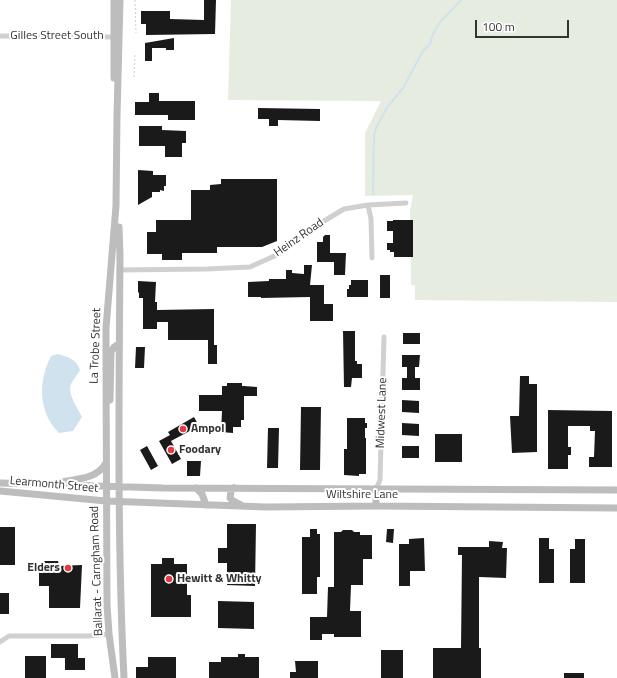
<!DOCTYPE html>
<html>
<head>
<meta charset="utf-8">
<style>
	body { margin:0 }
	#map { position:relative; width:617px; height:678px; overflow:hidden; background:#fff; font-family:"Titillium Web",sans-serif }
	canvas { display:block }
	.scale { position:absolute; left:475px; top:20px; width:94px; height:18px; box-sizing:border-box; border:2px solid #333; border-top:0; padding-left:5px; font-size:12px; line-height:14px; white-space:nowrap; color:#333; -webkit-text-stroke:3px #fff; paint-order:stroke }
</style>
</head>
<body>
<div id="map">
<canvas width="617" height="678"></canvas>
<div class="scale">100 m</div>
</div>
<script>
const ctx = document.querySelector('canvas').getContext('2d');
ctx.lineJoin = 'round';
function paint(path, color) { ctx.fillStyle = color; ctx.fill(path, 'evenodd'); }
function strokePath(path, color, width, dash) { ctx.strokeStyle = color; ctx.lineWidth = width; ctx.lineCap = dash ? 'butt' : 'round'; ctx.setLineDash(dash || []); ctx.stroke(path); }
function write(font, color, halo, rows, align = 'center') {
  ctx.font = font + ' "Titillium Web",sans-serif'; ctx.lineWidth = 4; ctx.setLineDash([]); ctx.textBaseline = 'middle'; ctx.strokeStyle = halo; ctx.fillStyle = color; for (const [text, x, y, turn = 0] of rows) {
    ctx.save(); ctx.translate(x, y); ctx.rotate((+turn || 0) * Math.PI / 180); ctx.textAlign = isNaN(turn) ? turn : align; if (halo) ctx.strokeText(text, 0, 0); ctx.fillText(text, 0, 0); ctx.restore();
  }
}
paint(new Path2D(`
	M231 0H617V302L415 300V285H411L410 211 413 195 365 196V133L381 101 228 100Z`), '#e6ecdf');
paint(new Path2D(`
	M57 354C69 357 76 359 80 370 78 375 73 379 71 384 67 394 78 408 82 417L73 431 59 433C38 412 38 381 51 356Z`), '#cfe2ee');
strokePath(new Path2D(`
	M373 194 374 136 376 128 388 106 403 88 423 51 430 44 432 36 440 22 461 0`), '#cfe2ee', 2);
paint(new Path2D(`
	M204 0H216L215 34 146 35V24H141V11H170V19L204 20Z
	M174 38V50H166V48H152V61H145V43Z
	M149 93H159V101H195V120H168V115H135V102H149Z
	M258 108 320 109V121L278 120V126H269V119H258Z
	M139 126H162V130L186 131V143H182V157H165V146H139Z
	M138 170 153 171V175H166V186H164V191L160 190V192H152V197L138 205Z
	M221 179H277V241L262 247H217V253H182V260H162V254H147V232H156V220H191V190H210V185L221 184Z
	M393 220H413V257H394V252H390V250H387V243H393V231H387V221H393Z
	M325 235H330V253H346L345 275H334V262H317V242H323V237Z
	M304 265H312L310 285H324V304H333V321H310V297L261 298V297H248V282L269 281V279H286V270H292V273L304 274Z
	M380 275H390V298H380Z
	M351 280H368V297H347V289H349V285H351Z
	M138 281 156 282 155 302H157V310L214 309V345H217V364H208V340H168V322H157V329H143V298H139V293L138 292Z
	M343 331H355V361H357V364H362V378H352L351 387H344Z
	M403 333H420V344H403Z
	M136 347H145L144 368H135Z
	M402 355H420L419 367H415V378H420V390H402V378H407V367H402Z
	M520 376H529V384H537V452L512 453 510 416H519Z
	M227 383H242V386H244L257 387V396H244V420H241V427H233V433L221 432 222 411H199V395H222V386H227Z
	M402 400 419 401V413L402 412Z
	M301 407H321L320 470H300Z
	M548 410 612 411V467H589V457H594L595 431H590V426H568V447H571V455H568V469H548Z
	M194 417 199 426 171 441 181 459 172 464 159 441 170 435 168 432Z
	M347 418H365V423H367V428H365V438H366V474H359V476L344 475V449H347Z
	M402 423 419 424V436L402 435Z
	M268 428H279L278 468H267Z
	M435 434H462V462H435Z
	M147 446 158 466 151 470 140 450Z
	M402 446H419V458H402Z
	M187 461H201L200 476H187Z
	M227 524H256L255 586 227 585V563H218V548H227Z
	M0 527H15V565H0Z
	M310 529H317V534H320V577H317V594H302V537H310Z
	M387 529H394L393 543 386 542Z
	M343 530H352L354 532H360V535H372V559H363V585H351L350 611H361V637H334V634H322V640H310V617H327L328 587H334V532H341Z
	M424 538 425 571H410V586H399V544H409V539Z
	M539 538H549V549H554V583H539Z
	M575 539H585V583H570V549H575Z
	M489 541 503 542 502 548H507L506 578 479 577V648H481V678H433V648H461L462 555H458V547H489Z
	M162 558H174V564H187V595H191V617H151V564H162Z
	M44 561H58L59 566 82 565 80 608H49V586H39V567H44Z
	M0 593H9V614H0Z
	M218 601 254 602V629L218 628Z
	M51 644H78V658H85V670H65V658H51Z
	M381 650H403V678H381Z
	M238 654H245V657H259V678H209V662H221V657H238Z
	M25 656H46V678H25Z
	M148 657H176V678H136V667H148Z
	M295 661H318V678H290V672H296Z
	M564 673H584V678H564Z`), '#1a1a1a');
strokePath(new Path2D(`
	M135 0 136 33
	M134 77 135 53`), '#cdcdcd', 1, [2, 2]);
strokePath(new Path2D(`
	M0 36 113 37
	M368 205 371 219 372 258
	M120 270 207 269 250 267 281 253 319 224 344 209 368 205 406 203
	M376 489 380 480 384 337
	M0 642 9 636H89L109 634`), '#d0d0d0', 5);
strokePath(new Path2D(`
	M114 0V78
	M119 227 120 255C119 396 117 537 124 678
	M110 400 111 352 114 347 119 344
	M61 482C77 479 97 479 106 463
	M0 483 163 488 617 490
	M196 488 202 494 206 505
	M234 488 231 491 230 498 233 501 241 505
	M0 491 106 501 266 507 376 506 617 508
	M376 506V489
	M115 678 109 634 107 605 106 363V328L116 206 117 116 120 0`), '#bdbdbd', 7);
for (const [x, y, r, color] of [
	[183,429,4,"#e63946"],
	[171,450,4,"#e63946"],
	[68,568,4,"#e63946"],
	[169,579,4,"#e63946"]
]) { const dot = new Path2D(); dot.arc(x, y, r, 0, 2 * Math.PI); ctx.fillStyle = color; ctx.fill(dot); strokePath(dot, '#fff', 1.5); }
write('12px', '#333', '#fff', [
	["Gilles Street South",57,36],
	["Heinz Road",299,238,-35],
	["La Trobe Street",96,346,-88],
	["Midwest Lane",382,413,-88],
	["Learmonth Street",54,485,5],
	["Wiltshire Lane",362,495],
	["Ballarat - Carngham Road",97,571,-92]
]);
write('bold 12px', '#333', '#fff', [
	["Ampol",191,429],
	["Foodary",179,450],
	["Elders",60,568,"right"],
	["Hewitt & Whitty",177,579]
], 'left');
</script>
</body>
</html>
